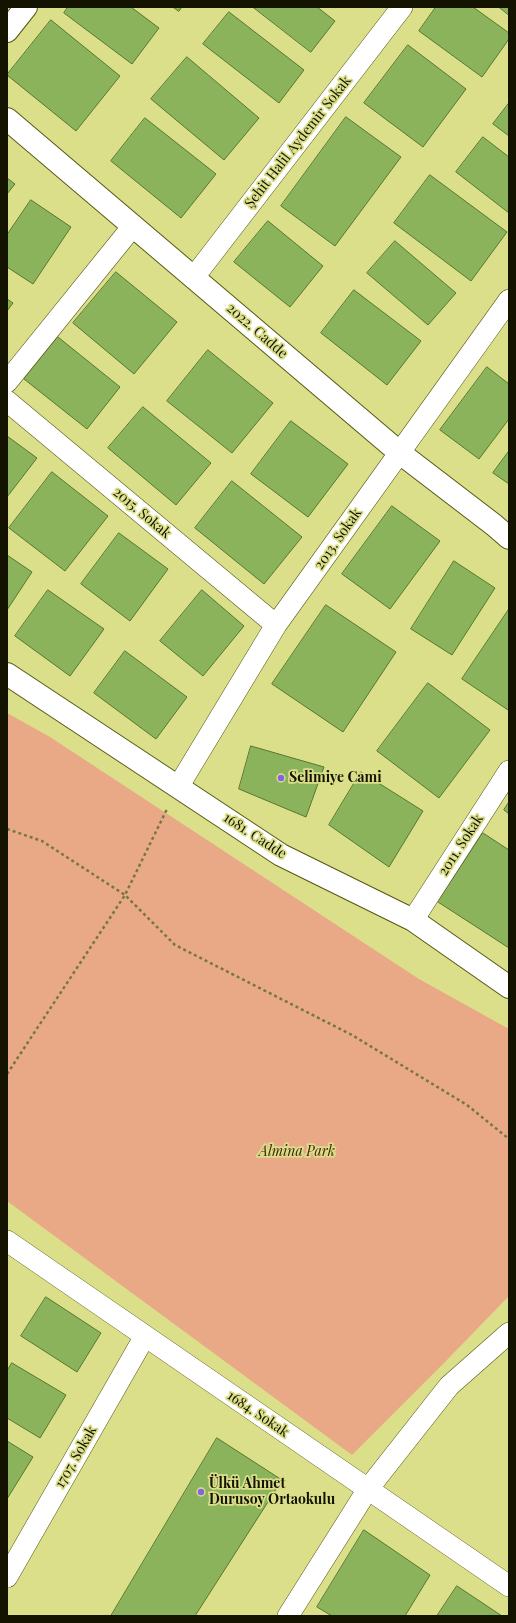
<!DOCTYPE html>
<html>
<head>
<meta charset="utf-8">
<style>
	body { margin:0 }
	#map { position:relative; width:516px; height:1623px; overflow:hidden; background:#dcdf8a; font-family:"Playfair Display",serif }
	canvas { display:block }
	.frame { position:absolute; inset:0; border:8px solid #131300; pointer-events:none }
</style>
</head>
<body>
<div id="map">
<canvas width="516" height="1623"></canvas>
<div class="frame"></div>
</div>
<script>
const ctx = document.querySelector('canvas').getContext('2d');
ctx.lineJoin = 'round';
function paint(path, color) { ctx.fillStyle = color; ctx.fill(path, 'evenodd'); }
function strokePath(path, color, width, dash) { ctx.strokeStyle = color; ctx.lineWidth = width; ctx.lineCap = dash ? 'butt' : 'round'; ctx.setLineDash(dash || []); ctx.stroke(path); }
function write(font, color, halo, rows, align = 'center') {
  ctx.font = font + ' "Playfair Display",serif'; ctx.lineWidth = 3.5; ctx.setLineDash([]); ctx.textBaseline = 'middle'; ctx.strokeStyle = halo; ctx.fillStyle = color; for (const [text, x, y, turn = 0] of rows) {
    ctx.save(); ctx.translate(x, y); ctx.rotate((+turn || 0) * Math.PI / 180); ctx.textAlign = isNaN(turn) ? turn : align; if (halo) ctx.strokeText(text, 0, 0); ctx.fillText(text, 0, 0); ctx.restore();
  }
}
paint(new Path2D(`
	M7 713 50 737 419 979 509 1029V1296L444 1363 352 1455 7 1201Z`), '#eaa986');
const building = new Path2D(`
	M68 7H131L159 28 132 64 64 13Z
	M173 7H182L179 11Z
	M253 7H317L335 21 311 52Z
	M436 7H473L509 33V39L482 77 419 31Z
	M499 7H509V15Z
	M229 12 304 70 279 103 203 44Z
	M51 20 120 76 76 131 7 75Z
	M408 45 466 89 423 147 364 103Z
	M187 57 259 118 224 160 151 99Z
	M509 103V136L493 124Z
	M346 117 401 157 335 246 281 206Z
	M145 118 216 174 181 218 111 161Z
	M483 137 509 157V213L456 172Z
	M430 175 507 232 471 281 394 223Z
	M7 178 15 184 7 194Z
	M31 200 71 227 33 284 7 267V235Z
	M268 221 323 266 290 307 234 262Z
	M395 241 456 293 428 325 367 273Z
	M116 272 177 322 134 374 73 323Z
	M354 290 421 341 387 385 321 333Z
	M7 299 13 303 7 311Z
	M58 337 120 387 87 429 24 379Z
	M208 350 273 403 232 453 167 401Z
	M487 367 509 384V419L479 459 440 430Z
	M143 407 211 463 176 505 108 448Z
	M291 421 348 464 308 517 251 474Z
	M7 436 37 458 7 497Z
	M509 451V484L493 473Z
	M52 472 108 516 65 571 9 528Z
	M232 481 302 537 264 584 195 528Z
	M392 506 440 541 390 609 342 574Z
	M119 533 168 569 130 621 81 584Z
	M7 555 32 572 7 610Z
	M454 561 495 588 452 655 411 629Z
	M48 590 104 629 70 676 15 636Z
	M202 590 244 626 203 676 160 641Z
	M326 605 396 652 343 732 272 684Z
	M509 609V708L508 710 462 679Z
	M125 651 187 697 156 739 94 693Z
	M428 683 490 730 439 798 377 751Z
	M251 746 324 767 306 817 239 789Z
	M361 772 423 811 389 867 329 825Z
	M509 802V814L504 810Z
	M483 833 509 850V948L438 902Z
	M46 1297 101 1333 77 1372 21 1336Z
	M12 1363 66 1395 40 1438 7 1418V1371Z
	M217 1438 282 1480 195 1616H111Z
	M7 1441 33 1457 7 1499Z
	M364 1530 430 1575 405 1616H332L317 1607Z
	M457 1586 502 1616H437Z`);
paint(building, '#8ab35c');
strokePath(building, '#56772f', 1);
const minor = new Path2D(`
	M194 277 402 7
	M7 382 133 226
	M7 401 276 625
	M178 787 276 625 509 300
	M413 920 509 771
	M7 1241 509 1586
	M7 1577 145 1336
	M288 1616 368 1489 449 1386 509 1333`);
const tertiary = new Path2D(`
	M7 31 26 7
	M7 119 400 453 494 525 509 538
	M7 674 281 855 413 920 509 987`);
strokePath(minor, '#565714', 22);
strokePath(tertiary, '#565714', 24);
strokePath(new Path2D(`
	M7 829 42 841 125 895 175 945 352 1035 467 1105 509 1139
	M7 1074 125 895 167 809`), '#767744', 2.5, [3, 3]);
strokePath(minor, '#fff', 21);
strokePath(tertiary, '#fff', 22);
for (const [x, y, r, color] of [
	[281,778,4,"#8165e1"],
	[201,1492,4,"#8165e1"]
]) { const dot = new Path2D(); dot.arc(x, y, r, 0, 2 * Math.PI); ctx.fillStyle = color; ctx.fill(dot); strokePath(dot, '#dcdf8a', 1.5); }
write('14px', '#131300', '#dcdf8a', [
	["Şehit Halil Aydemir Sokak",298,142,-52],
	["2022. Cadde",257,331,41],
	["2015. Sokak",142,513,40],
	["2013. Sokak",338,539,-55],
	["1681. Cadde",255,836,33],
	["2011. Sokak",461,845,-57],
	["1684. Sokak",258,1414,34],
	["1707. Sokak",76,1457,-60]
]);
write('bold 14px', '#131300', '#dcdf8a', [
	["Selimiye Cami",289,778],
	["Ülkü Ahmet",209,1484],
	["Durusoy Ortaokulu",209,1500]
], 'left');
write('italic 14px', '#46230e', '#dcdf8a', [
	["Almina Park",297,1152]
]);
</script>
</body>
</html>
